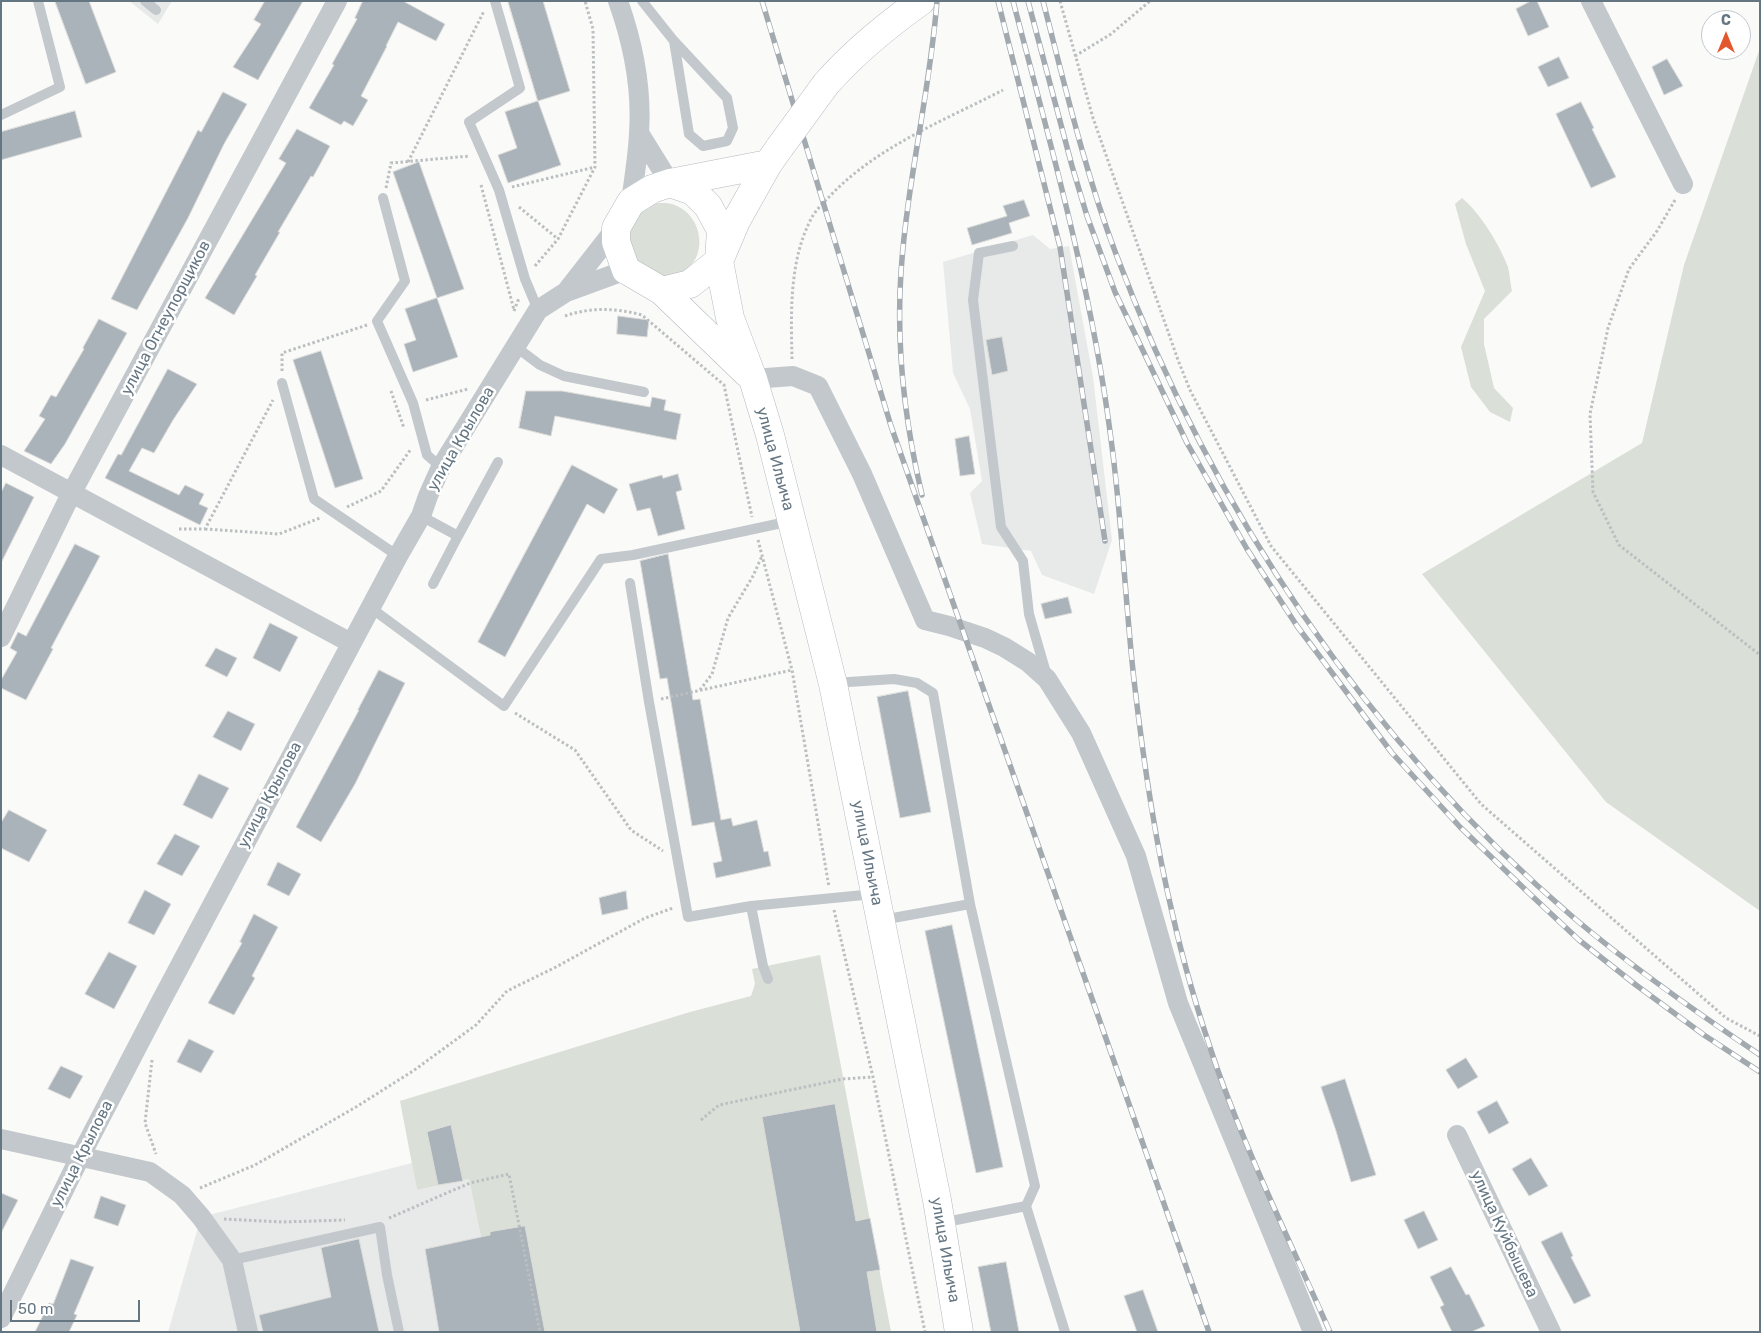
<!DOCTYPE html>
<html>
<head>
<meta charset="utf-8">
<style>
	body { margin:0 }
	#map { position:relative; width:1761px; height:1333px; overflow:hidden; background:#fafaf8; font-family:Rubik,sans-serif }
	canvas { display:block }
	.frame { position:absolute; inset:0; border:2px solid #657683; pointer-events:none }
	.north { position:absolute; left:1701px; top:10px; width:50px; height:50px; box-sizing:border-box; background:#fff; border:1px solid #c1c8cd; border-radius:50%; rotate:0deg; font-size:14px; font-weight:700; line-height:20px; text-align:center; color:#657683 }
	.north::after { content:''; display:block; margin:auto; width:18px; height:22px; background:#e4572e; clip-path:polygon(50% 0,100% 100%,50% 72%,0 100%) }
	.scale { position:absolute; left:10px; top:1300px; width:130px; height:22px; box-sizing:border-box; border:2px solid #657683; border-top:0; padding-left:6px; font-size:15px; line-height:18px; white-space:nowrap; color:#657683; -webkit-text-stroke:4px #fff; paint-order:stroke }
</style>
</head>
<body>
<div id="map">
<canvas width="1761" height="1333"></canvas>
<div class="frame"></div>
<div class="north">С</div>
<div class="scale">50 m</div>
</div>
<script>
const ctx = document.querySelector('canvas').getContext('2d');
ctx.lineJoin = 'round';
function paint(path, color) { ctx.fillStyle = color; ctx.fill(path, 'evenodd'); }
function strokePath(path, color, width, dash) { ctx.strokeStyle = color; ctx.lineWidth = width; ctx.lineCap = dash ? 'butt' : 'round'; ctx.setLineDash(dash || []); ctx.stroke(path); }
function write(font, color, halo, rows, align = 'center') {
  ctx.font = font + ' Rubik,sans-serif'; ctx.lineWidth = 5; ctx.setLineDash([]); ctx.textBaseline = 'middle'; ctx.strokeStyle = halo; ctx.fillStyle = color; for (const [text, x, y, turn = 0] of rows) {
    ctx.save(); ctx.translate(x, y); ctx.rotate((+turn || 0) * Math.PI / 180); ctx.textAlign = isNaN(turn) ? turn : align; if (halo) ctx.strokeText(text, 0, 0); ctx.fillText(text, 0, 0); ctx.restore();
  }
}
paint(new Path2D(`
	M129 1H172L158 24Z
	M1033 235 1050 249 1069 246 1093 377 1112 540 1094 594 1042 575 1031 551 982 544 970 493 982 481 970 409 953 373 943 262Z
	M412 1163 417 1190 469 1179 481 1237 439 1332H168L201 1217Z`), '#e8e9e9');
paint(new Path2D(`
	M1760 48V911L1606 802 1422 574 1642 443 1684 265Z
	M1462 198C1481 214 1499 244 1508 267 1510 275 1510 283 1512 291L1484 319V344L1494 388 1513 408 1510 422 1490 412 1471 387 1461 347 1485 291 1466 244 1455 204Z
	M654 203C662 203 670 202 677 206 703 217 709 259 681 273 675 276 665 277 658 278L629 259C627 224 621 223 654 203Z
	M820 955 891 1332H439L481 1237 469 1179 417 1190 400 1101 690 1012 751 996 755 984 752 969Z`), '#dadfd7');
const building = new Path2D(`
	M55 1H89L116 72 86 84Z
	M265 1H303L258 80 233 67 261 24 254 20Z
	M363 1H403L445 24 436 41 398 22 386 46H387L361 96 368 100 353 126 344 121 341 125 309 108 334 65 332 64 357 19 355 18Z
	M508 1H543L570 91 538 101Z
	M1531 1H1537L1549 27 1528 36 1516 9Z
	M1559 57 1569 78 1548 87 1538 67Z
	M1667 59 1683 86 1664 95 1652 67Z
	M223 92 247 104 224 144 188 218 137 310 111 299 198 130 201 132Z
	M538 101 561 165 508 183 498 155 517 148 505 112Z
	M1581 102 1594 128 1592 129 1616 177 1591 188 1556 114Z
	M75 111 82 137 1 160V132Z
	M297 129 330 146 313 177 311 176 278 232H280L255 275 257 276 234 315 205 298 286 163 279 159Z
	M419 162 464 289 437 298 393 172Z
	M1024 200 1030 216 1009 223 1012 233 972 245 967 228 1007 216 1003 206Z
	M437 298 458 357 413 372 404 344 416 340 405 309Z
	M618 316 649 320 647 337 617 334Z
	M99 319 127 333 65 444 51 464 24 451 45 419 39 416 51 395 56 397 84 349 83 348Z
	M1002 337 1008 371 992 375 986 340Z
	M321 351 363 479 335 488 293 360Z
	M168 369 197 384 173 420 154 453 142 448 129 471 179 495 185 485 204 494 199 504 208 508 200 525 105 478 118 454 121 455Z
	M526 391H562L650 407 652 397 666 400 664 410 681 414 676 440 555 416 551 436 519 428Z
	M969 436 975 474 960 476 955 439Z
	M572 465 618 489 604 514 587 504 505 657 478 642Z
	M678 474 682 490 676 492 685 529 658 536 650 508 637 511 629 484 662 475 663 478Z
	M6 483 34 497 1 563V493Z
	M75 544 100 556 51 648 53 649 26 700 1 688V680L17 652 10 648 18 632 26 636Z
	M668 554 693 700 700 699 721 820 731 818 733 826 757 820 764 852 768 851 771 866 716 878 713 863 722 861 714 822 692 826 667 678 660 679 640 561Z
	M1068 597 1072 613 1045 619 1041 604Z
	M270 623 298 637 280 672 253 658Z
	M216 648 237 658 227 677 205 666Z
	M379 670 405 683 355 784 321 842 296 827 359 710H358Z
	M908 691 931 812 900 818 877 697Z
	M228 711 255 724 241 751 213 737Z
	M199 774 229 788 212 819 183 805Z
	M9 810 47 830 29 862 1 848V823Z
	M175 834 200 846 182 876 157 864Z
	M278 862 301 874 289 896 267 885Z
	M145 890 171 904 154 935 128 923Z
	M626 891 628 909 602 915 599 898Z
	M254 914 278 927 252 976 255 978 234 1015 208 1003 242 943 240 942Z
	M952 925 1003 1167 976 1173 925 931Z
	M109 952 137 966 114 1009 85 994Z
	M189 1039 214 1051 201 1073 177 1062Z
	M1466 1058 1478 1077 1458 1089 1446 1070Z
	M61 1066 83 1076 70 1099 48 1089Z
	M1345 1079 1376 1175 1351 1182 1336 1131 1321 1087Z
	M1497 1101 1509 1123 1489 1134 1477 1112Z
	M835 1104 856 1221 870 1218 880 1270 867 1272 877 1332H800L762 1117Z
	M451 1125 463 1181 438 1185 427 1132Z
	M1531 1158 1548 1186 1529 1196 1512 1169Z
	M1 1193 18 1200 1 1233Z
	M101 1196 126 1205 118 1226 94 1218Z
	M1424 1211 1438 1240 1418 1249 1404 1220Z
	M525 1226 545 1332H439L425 1249 490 1235V1232Z
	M1562 1232 1573 1256 1571 1257 1591 1296 1574 1304 1541 1242Z
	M359 1239 379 1332H263L259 1315 331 1297 321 1248Z
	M71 1259 94 1267 74 1314 77 1315 69 1332H35L49 1303 53 1304Z
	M1006 1262 1019 1332H991L978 1267Z
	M1451 1267 1466 1295 1469 1294 1485 1326 1471 1332H1452L1440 1307 1444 1305 1430 1277Z
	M1143 1290 1158 1332H1137L1124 1296Z`);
paint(building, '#aab3b9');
strokePath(building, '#dcdcda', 1);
const secondary = new Path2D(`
	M826 84C854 52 886 26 921 1
	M780 147 768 164 736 221 719 261 730 318 753 379 770 435 833 684 937 1200 959 1332
	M662 291 690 284 719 261 721 230 708 206 693 191 670 183
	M747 373 662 291 626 270 616 242V228L631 202 652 189 670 183 768 164`);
strokePath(secondary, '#b3babf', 29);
strokePath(new Path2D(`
	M1060 1 1093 118 1178 360 1190 390 1271 546 1481 804 1726 1018 1760 1036
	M1075 56 1111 34 1150 1
	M408 162 484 11
	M481 185 514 310
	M512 187 595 167
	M386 188 391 163 470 156
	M1675 200 1657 231 1629 269 1608 328 1590 414 1593 492 1619 545 1760 655
	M519 207 558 239
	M535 266 558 239 595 167 593 29 585 1
	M514 311 519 298
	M565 316C590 307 616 308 642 315L724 385 752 517
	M792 359C791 314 789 263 810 221 814 212 822 204 829 197 876 147 943 121 1003 90
	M282 371V353L367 325
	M391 391 404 428
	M426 400 468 389
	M347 507 381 491 411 449
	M179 529H205L273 400
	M205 529 279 534 320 518
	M758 540 792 670 829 887
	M700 690 712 674 728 618 753 576 762 556
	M661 699 792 670
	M515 713 575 750 631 830 663 851
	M834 910 873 1077 925 1332
	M152 1060 145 1123 156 1154
	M701 1120 719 1105 843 1079 873 1077
	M200 1188 255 1165 356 1107 413 1071 476 1025 507 991 556 967 645 918 673 908
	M389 1218 470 1183 509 1174 540 1332
	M224 1219 282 1222 345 1220`), '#bbbfc2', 3, [2.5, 2.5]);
strokePath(new Path2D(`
	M145 1 156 10
	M495 1 520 88 469 122 499 190 525 279 538 310
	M642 1 674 41 727 98 733 128 727 141 703 146 689 134 674 41
	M1 115 60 87 38 1
	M383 198 405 281 377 321 413 403 427 455 441 467
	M1013 246 979 253 973 300 1001 527 1023 561 1029 614 1046 673
	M516 347 540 365 564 376 644 392
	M282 383 314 499 398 556
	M421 516 458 536 498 462
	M630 583 649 702 688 917 751 906 874 894
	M433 584 458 536
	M371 608 504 706 601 559 633 555 791 521
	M834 683 894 679 917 683 933 693 970 904 1035 1186 1026 1206 1065 1332
	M751 906 763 966 768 979
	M882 920 970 904
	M941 1223 1026 1206
	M232 1260 380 1227 387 1275 399 1332`), '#c3c8cc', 10);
strokePath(new Path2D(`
	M618 1C633 43 642 89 639 133 638 156 634 179 631 202
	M1591 1 1683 184
	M639 133 670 183
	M566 292 616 228
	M753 379 793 376 818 386 862 474 925 620 949 626 985 638 1004 647 1028 662 1047 679 1081 733 1136 856 1178 1003 1313 1332
	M1 455 351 643
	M1 637 71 494 337 1
	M1457 1135 1551 1332
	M1 1139 150 1172 182 1195 201 1217 232 1260 248 1332
	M1 1318 80 1157 159 1005 398 556 421 516 428 496 441 467 538 310 566 292 626 270`), '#c3c8cc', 20);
strokePath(secondary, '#fff', 28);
const rail = new Path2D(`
	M762 1 891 426 1209 1332
	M998 1 1060 247 1105 541
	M1013 1C1051 146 1092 290 1111 439 1122 519 1125 600 1134 680 1143 758 1154 836 1172 912 1184 966 1200 1019 1218 1071 1250 1160 1292 1246 1330 1332
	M1028 1 1072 166 1087 216 1115 292 1187 443 1247 549 1297 626 1392 753 1460 827 1532 896 1579 940 1636 985 1704 1035 1760 1072
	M1043 1C1065 86 1085 172 1116 254 1212 509 1367 741 1574 918 1633 968 1696 1012 1760 1055
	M922 495C905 423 896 346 901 272 907 181 930 92 937 1`);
strokePath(rail, '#a2aab0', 5.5);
strokePath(rail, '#fff', 4, [11]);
const secondaryBridge = new Path2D(`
	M780 147 826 84`);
strokePath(secondaryBridge, '#b3babf', 29, []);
strokePath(secondaryBridge, '#fff', 28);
write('16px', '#657683', '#fff', [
	["улица Огнеупорщиков",166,318,-62],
	["улица Крылова",461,439,-60],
	["улица Ильича",775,459,75],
	["улица Крылова",270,795,-62],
	["улица Ильича",867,853,79],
	["улица Крылова",82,1154,-63],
	["улица Куйбышева",1504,1234,65],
	["улица Ильича",945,1250,80]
]);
</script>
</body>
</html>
